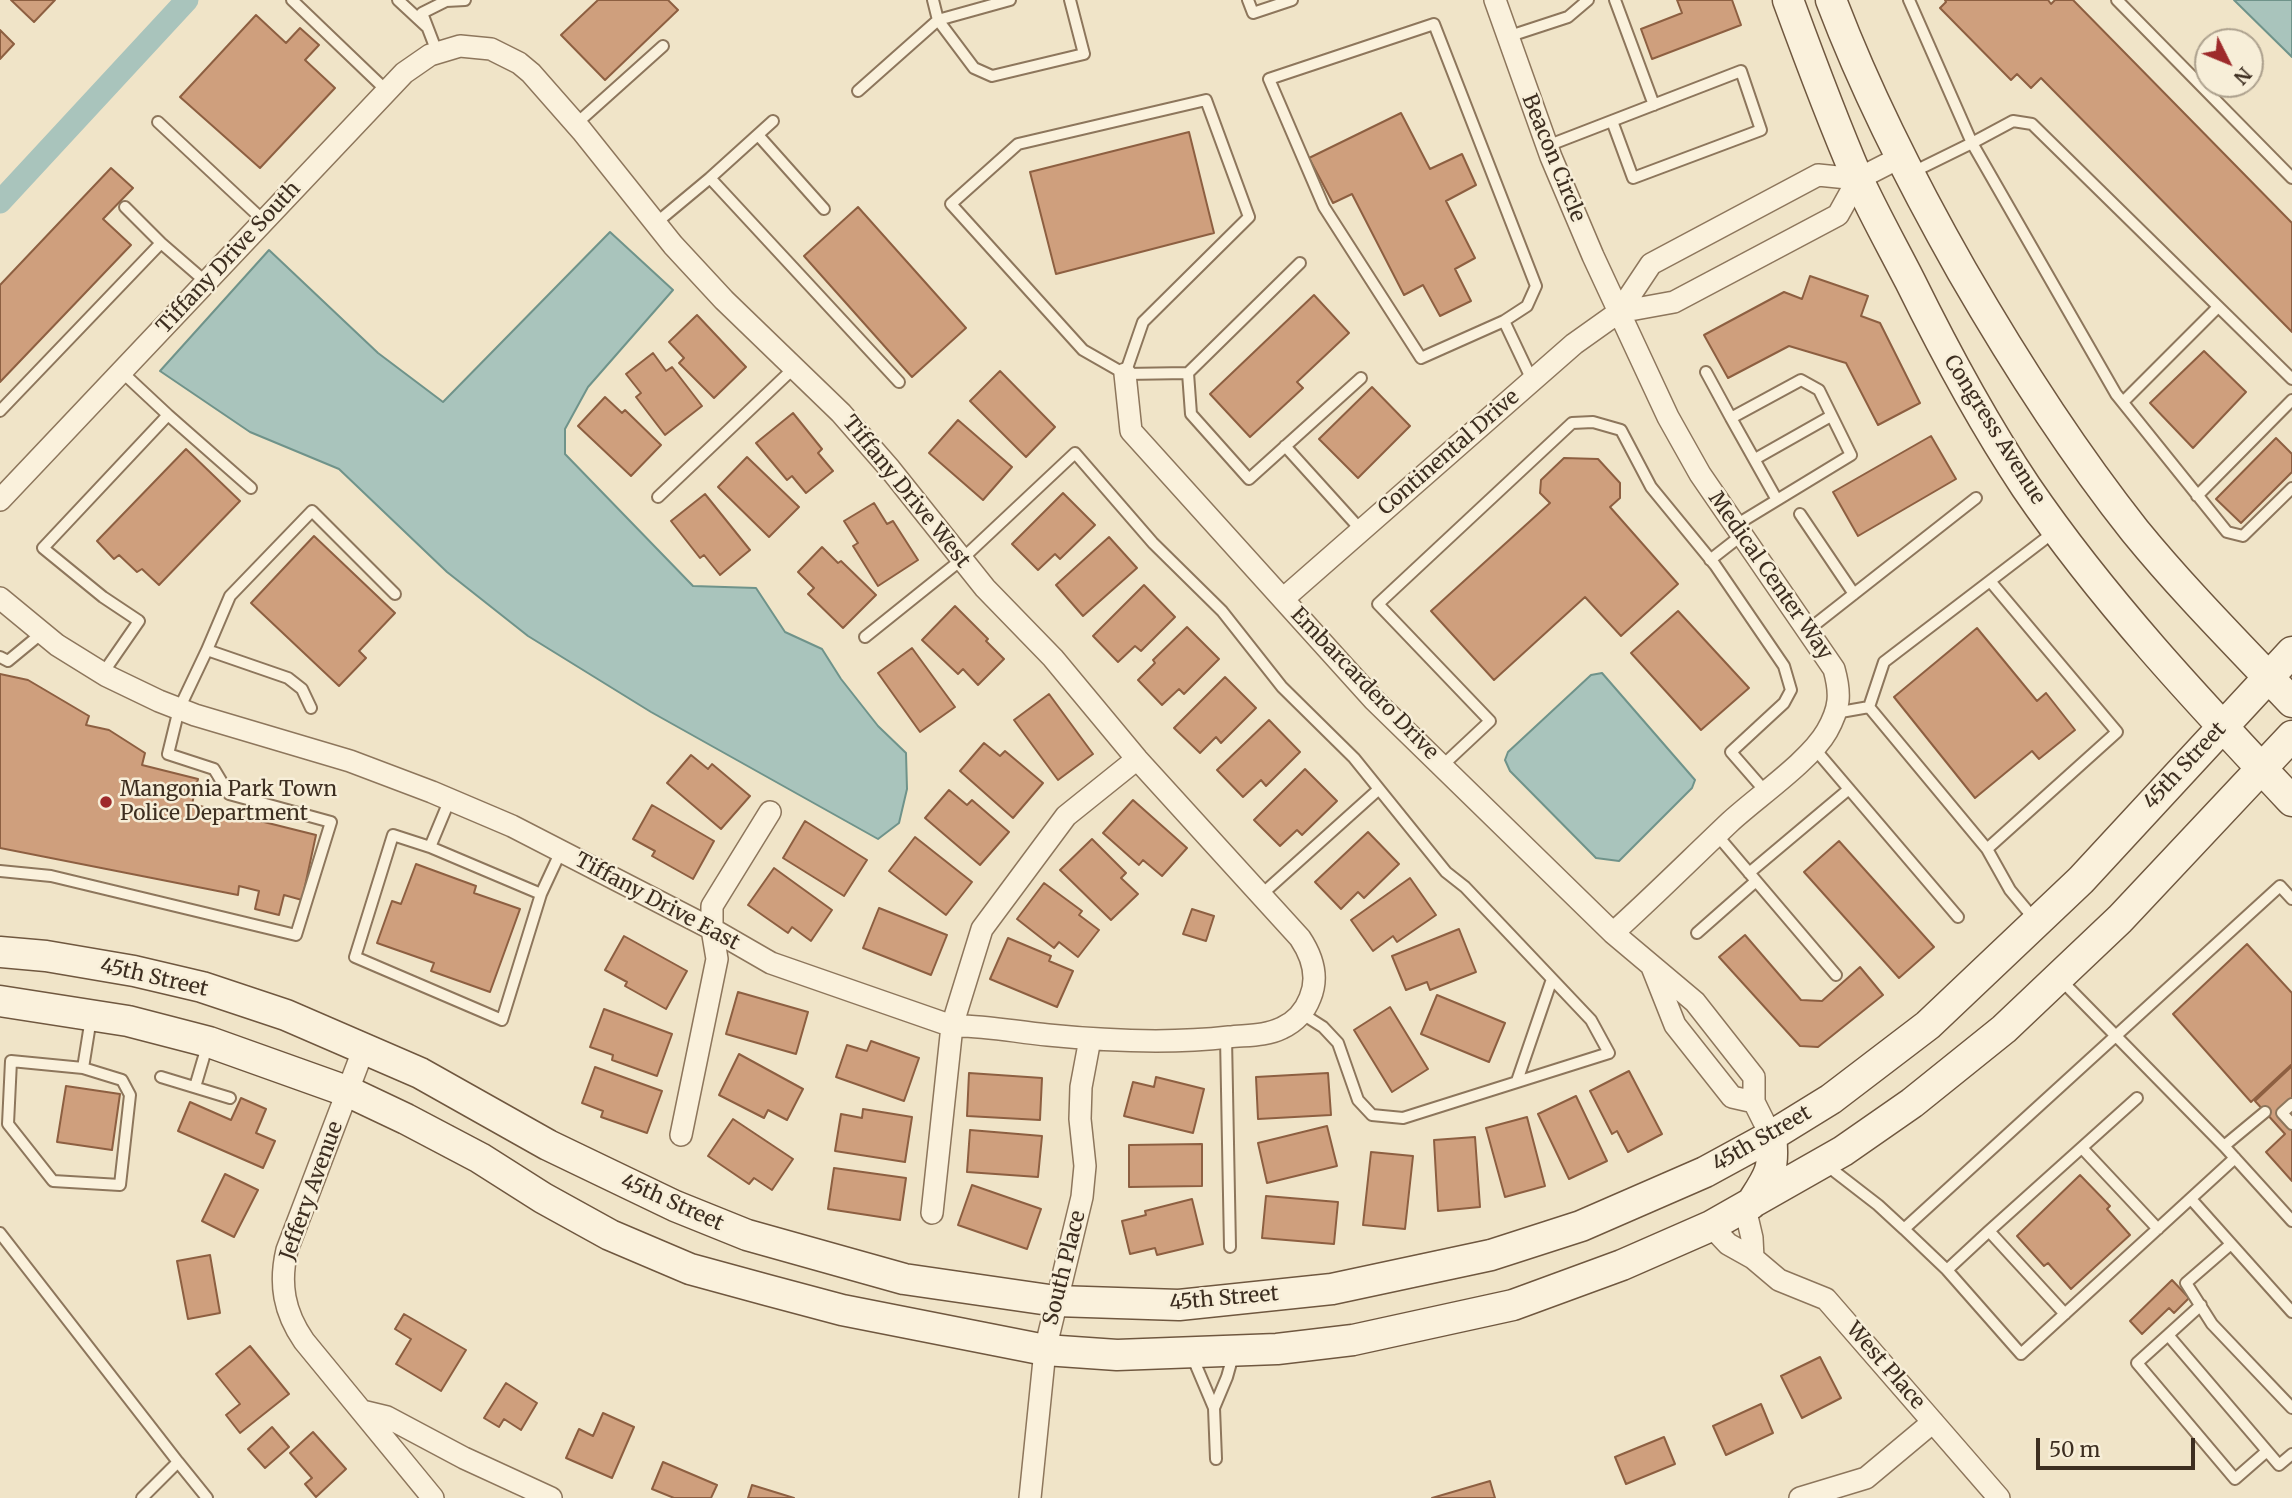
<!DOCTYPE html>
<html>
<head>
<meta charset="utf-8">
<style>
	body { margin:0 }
	#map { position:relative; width:2292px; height:1498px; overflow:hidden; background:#f0e4c8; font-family:Merriweather,serif }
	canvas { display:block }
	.north { position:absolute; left:2194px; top:28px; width:70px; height:70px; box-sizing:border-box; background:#f7eed8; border:2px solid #ada18e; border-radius:50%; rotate:133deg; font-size:19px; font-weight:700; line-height:28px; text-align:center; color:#3d2e20 }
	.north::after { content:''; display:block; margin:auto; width:24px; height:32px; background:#9e2a2b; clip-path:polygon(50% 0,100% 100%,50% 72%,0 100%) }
	.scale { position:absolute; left:2036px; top:1438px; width:159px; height:32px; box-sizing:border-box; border:4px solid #3d2e20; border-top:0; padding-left:9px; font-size:21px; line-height:24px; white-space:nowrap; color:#3d2e20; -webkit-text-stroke:5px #f7eed8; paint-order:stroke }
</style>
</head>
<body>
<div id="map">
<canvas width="2292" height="1498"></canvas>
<div class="north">N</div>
<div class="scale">50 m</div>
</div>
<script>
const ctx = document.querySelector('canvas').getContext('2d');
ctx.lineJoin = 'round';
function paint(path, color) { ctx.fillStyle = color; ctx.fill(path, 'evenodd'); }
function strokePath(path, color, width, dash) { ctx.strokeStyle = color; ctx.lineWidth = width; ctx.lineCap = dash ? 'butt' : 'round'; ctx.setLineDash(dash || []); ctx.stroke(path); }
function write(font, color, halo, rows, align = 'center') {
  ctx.font = font + ' Merriweather,serif'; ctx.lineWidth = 5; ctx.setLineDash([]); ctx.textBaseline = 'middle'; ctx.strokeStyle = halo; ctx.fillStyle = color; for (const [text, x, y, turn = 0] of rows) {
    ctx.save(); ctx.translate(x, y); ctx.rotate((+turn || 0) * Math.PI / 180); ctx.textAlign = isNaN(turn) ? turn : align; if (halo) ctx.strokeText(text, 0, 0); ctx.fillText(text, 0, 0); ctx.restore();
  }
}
const water = new Path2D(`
	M2234 0H2292V57Z
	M610 232 673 290 588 387 565 429V454L693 586 756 588 785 632 822 649 841 679 878 726 906 753 907 789 899 823 878 839 651 712 528 636 447 572 339 469 250 432 160 371 269 250 378 353 443 402Z
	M1602 673 1695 780 1692 788 1619 861 1596 858 1510 771 1505 760 1508 752 1591 675Z`);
paint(water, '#a9c4bc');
strokePath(water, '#6f938a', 2);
strokePath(new Path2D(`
	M0 202 187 0`), '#a9c4bc', 23);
const building = new Path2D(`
	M11 0H55L34 22Z
	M598 0H668L678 10 605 80 561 35Z
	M1677 0H1732L1741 25 1652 59 1641 29 1682 13Z
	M1945 0H2048L2051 4 2055 0H2073L2292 223V332L2041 78 2031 88 2017 74 2011 80 1940 8 1946 2Z
	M256 15 286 43 300 28 319 45 305 60 335 88 260 168 180 97Z
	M0 30 14 44 0 59Z
	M1401 113 1430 169 1462 154 1476 185 1446 201 1475 258 1455 269 1471 301 1440 316 1423 285 1404 295 1352 194 1333 203 1309 158Z
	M1189 132 1214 233 1056 274 1030 172Z
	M111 168 133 188 103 219 131 245 0 382V285Z
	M858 207 966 328 912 377 804 256Z
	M1810 276 1868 296 1861 316 1880 323 1920 403 1878 425 1846 363 1789 346 1728 378 1704 335 1784 292 1802 299Z
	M1314 295 1349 333 1297 382 1303 388 1250 437 1210 394Z
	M697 315 746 367 714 398 679 363 684 358 669 342Z
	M2204 351 2246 392 2193 448 2150 403Z
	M653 353 666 371 672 367 702 406 665 435 636 397 641 393 626 374Z
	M1000 371 1055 427 1026 457 970 401Z
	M1372 387 1410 426 1358 478 1319 439Z
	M605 397 622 413 625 410 661 445 631 476 578 426Z
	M793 413 822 449 818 453 833 471 806 493 792 476 787 480 756 443Z
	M958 420 1012 467 983 500 929 453Z
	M1931 436 1956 479 1858 536 1833 492Z
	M2276 438 2292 454V472L2241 523 2216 499Z
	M186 449 240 501 159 585 142 569 137 572 119 555 114 559 97 541Z
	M747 457 799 507 769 537 718 487Z
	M1564 458 1598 459 1620 483V498L1610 507 1678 584 1621 636 1585 597 1494 680 1431 611 1550 503 1540 493 1541 480Z
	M1063 493 1095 525 1060 559 1055 554 1038 570 1012 544Z
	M705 494 750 550 720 575 704 555 700 558 671 521Z
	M874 503 887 524 893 521 918 560 878 586 853 546 858 543 844 521Z
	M314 536 395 613 359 651 366 658 339 686 251 603Z
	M1109 537 1137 568 1083 616 1056 585Z
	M822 547 838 563 841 561 876 595 843 628 808 594 814 588 798 572Z
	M1144 585 1175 617 1141 651 1135 646 1118 662 1093 636Z
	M955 606 988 639 986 641 1004 659 978 685 963 669 958 674 922 640Z
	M1678 611 1749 688 1701 730 1631 653Z
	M1187 627 1219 659 1184 694 1179 689 1162 705 1138 680 1155 663 1153 660Z
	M1977 628 2037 701 2046 693 2075 730 2039 759 2032 751 1975 798 1894 697Z
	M912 648 955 707 920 732 878 673Z
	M0 674 28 680 89 716 86 725 109 730 145 753 142 765 198 779 192 804 316 835 302 900 284 895 279 915 255 909 259 891 239 886 238 895 0 848Z
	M1225 677 1256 708 1221 743 1216 737 1200 753 1174 728Z
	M1049 694 1093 754 1058 780 1014 720Z
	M1269 720 1300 752 1266 786 1261 780 1243 797 1217 770Z
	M984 743 1000 756 1005 751 1043 783 1013 818 960 771Z
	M691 755 708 769 712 764 750 796 721 829 667 783Z
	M1305 769 1337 801 1302 835 1297 830 1280 846 1254 820Z
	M949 790 967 805 972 800 1009 832 980 865 925 818Z
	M1133 800 1187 848 1162 876 1143 860 1139 865 1103 833Z
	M652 805 714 841 693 879 652 856 655 851 633 839Z
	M805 821 867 860 844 896 783 858Z
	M1368 832 1399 864 1364 898 1358 892 1341 909 1315 882Z
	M915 837 972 882 946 915 889 871Z
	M1092 839 1126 873 1121 878 1138 894 1111 920 1060 870Z
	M1839 841 1934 947 1899 978 1804 872Z
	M416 864 476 886 474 893 520 909 490 992 431 971 434 963 377 943 392 901 401 904Z
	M774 868 832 910 811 941 792 927 788 933 748 905Z
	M1410 878 1436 915 1397 942 1393 936 1373 951 1351 920Z
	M1044 883 1082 911 1079 915 1099 930 1078 957 1059 942 1054 948 1017 919Z
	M879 908 947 935 931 975 863 948Z
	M1192 909 1214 916 1206 941 1183 934Z
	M1459 929 1476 972 1430 990 1427 982 1406 990 1392 956Z
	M1745 935 1801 1000 1822 1001 1860 967 1883 995 1818 1047 1800 1046 1719 957Z
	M624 936 687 971 666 1009 625 986 627 982 605 970Z
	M1008 938 1051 956 1049 961 1073 971 1057 1007 990 979Z
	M2247 944 2292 993V1064L2251 1102 2173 1014Z
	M738 992 808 1012 796 1054 726 1034Z
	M1437 995 1505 1023 1489 1062 1421 1034Z
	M1390 1007 1428 1069 1392 1092 1354 1030Z
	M604 1009 672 1034 657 1076 612 1060 613 1055 590 1047Z
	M871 1041 919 1058 904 1101 836 1077 847 1045 867 1051Z
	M739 1054 803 1089 787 1120 768 1110 764 1118 719 1095Z
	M2292 1066V1181L2266 1152 2285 1134 2255 1101Z
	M595 1067 662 1091 647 1133 601 1117 603 1111 582 1103Z
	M1629 1071 1662 1134 1628 1152 1617 1131 1612 1134 1590 1091Z
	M969 1073 1042 1078 1040 1120 967 1116Z
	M1328 1073 1331 1115 1258 1119 1256 1077Z
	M1156 1077 1204 1089 1193 1133 1124 1116 1133 1082 1154 1087Z
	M66 1086 120 1094 112 1150 57 1142Z
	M1576 1096 1607 1161 1569 1179 1538 1114Z
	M241 1098 266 1109 256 1133 275 1141 263 1168 178 1131 190 1102 231 1120Z
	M863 1109 912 1117 905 1162 835 1151 841 1114 862 1118Z
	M1527 1117 1545 1186 1505 1197 1486 1128Z
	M733 1119 793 1159 772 1190 754 1178 749 1184 708 1156Z
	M1327 1126 1337 1166 1267 1183 1258 1143Z
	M970 1130 1042 1136 1038 1177 967 1172Z
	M1475 1137 1480 1207 1438 1211 1434 1140Z
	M1202 1144V1186L1129 1187V1145Z
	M1371 1152 1413 1156 1405 1229 1363 1225Z
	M834 1168 906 1178 900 1220 828 1209Z
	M225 1174 258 1190 234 1237 202 1221Z
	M2080 1175 2110 1206 2107 1209 2130 1235 2071 1289 2048 1263 2044 1266 2017 1236Z
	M972 1185 1041 1209 1027 1249 958 1225Z
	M1266 1196 1338 1202 1334 1244 1262 1238Z
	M1192 1199 1203 1244 1157 1255 1155 1248 1130 1254 1122 1221 1146 1215 1145 1211Z
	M210 1255 220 1313 188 1319 177 1261Z
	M2172 1280 2189 1298 2174 1313 2169 1308 2142 1334 2130 1321Z
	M404 1314 466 1350 441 1391 396 1364 411 1339 395 1329Z
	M250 1346 289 1394 240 1433 226 1415 240 1404 216 1374Z
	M1820 1357 1841 1398 1802 1418 1781 1376Z
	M506 1383 537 1403 521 1430 504 1419 499 1427 484 1418Z
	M1761 1404 1773 1433 1726 1455 1713 1426Z
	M603 1413 634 1427 612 1478 566 1458 579 1429 593 1436Z
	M272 1427 289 1447 265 1468 248 1449Z
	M313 1432 346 1469 316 1497 305 1484 312 1478 290 1453Z
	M1664 1437 1675 1464 1626 1484 1615 1457Z
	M663 1462 717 1485 711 1498H674L652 1489Z
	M1490 1481 1495 1498H1432Z
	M752 1485 794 1498H748Z`);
paint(building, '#cf9f7d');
strokePath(building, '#8d5f41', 2);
const lane = new Path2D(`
	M292 0 387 91
	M398 0 426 26
	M933 0 938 20 1010 0
	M1248 0 1253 13 1292 0
	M1615 0 1654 105
	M1909 0 1972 143 1911 173
	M2117 0 2292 178
	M1507 37 1568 17 1588 0
	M437 52 422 13 446 1 465 0
	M858 91 938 20 974 68 992 76 1084 54 1070 0
	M1206 100 1249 217 1143 322 1125 374 1083 350 951 204 1018 144Z
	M158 122 264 221
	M576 124 663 46
	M758 135 824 209
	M1547 146 1741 71 1761 130 1633 178 1612 121
	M710 178 773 121
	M125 207 161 243 206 282
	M656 223 710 178 899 382
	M1504 321 1421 358 1324 207 1269 79 1434 24 1536 286 1527 306 1504 321 1532 380
	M122 372 168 415
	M1706 372 1731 418
	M1188 373 1191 414 1249 479 1361 378
	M1125 374 1188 373 1300 263
	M2292 379 2032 124 2013 121 1972 143 2116 394 2227 532 2243 536 2292 488
	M2123 402 2218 307
	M0 411 161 243
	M1285 446 1361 530
	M1755 459 1831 416
	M2197 496 2292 400
	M658 497 795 367
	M1800 514 1854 594
	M1736 525 1851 455 1819 390 1801 380 1731 418 1777 500
	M1710 560 1742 535
	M1990 581 1884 662 1869 707 1987 849 2010 890 2035 920
	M1808 630 1976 498
	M865 637 961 560 1075 453 1153 543 1222 611 1282 687 1354 758 1446 872 1465 887 1591 1020 1609 1053 1403 1118 1372 1115 1358 1100 1338 1043 1323 1027 1301 1013
	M207 650 230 596 312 511 395 594
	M0 657 8 661 42 633
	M103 673 139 621 103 597 43 548 168 415 251 488
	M1835 713 1869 707
	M1814 748 1958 917
	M1442 766 1490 721 1378 604 1572 423 1593 422 1621 430 1651 487 1715 565 1784 666 1791 690 1784 703 1731 752 1765 791
	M1717 835 1836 975
	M430 847 541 894 502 1020 355 957 393 835 430 847 450 799
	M1987 849 2117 732 1990 581 2054 532
	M0 871 51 876 296 935 331 822 229 794 214 769 168 754 179 709 207 650 288 678 302 689 311 708
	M1749 873 1849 789
	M541 894 561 851
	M1261 895 1379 789
	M1697 933 1756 881
	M2059 978 2224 1146 2292 1221
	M1226 1038 1230 1247
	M83 1068 122 1080 130 1095 120 1185 53 1181 8 1124 11 1061 83 1068 91 1018
	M161 1077 230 1098
	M1517 1081 1552 979
	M195 1087 208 1043
	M2292 1104 2282 1113 2292 1124
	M2224 1146 2265 1112
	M2082 1148 2158 1229
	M2235 1158 2021 1354 1947 1270 1904 1229 2280 886 2292 899
	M1825 1164 1878 1205 1904 1229
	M2191 1199 2292 1312
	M1989 1231 2137 1098
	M0 1233 178 1462 142 1498
	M2231 1244 2186 1283 2212 1324 2292 1408
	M1947 1270 1989 1231 2065 1314
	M2201 1305 2168 1335 2279 1465 2292 1454
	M2168 1335 2137 1363 2235 1479 2267 1451
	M1192 1356 1214 1408 1227 1377 1234 1352
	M1214 1408 1216 1459
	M178 1462 207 1498`);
const street = new Path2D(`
	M1495 0 1551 157 1593 256 1668 417 1700 474 1834 669C1841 694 1840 708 1827 731 1810 761 1757 797 1730 822 1691 859 1653 897 1613 933
	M1619 312 1674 302 1838 215 1858 179 1899 158
	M1125 374 1131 431 1374 700 1613 933 1695 1002 1754 1077V1102L1771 1136
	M0 500 404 73 430 55 460 46 491 49 519 63 531 73 582 131 673 245 724 300 841 413 890 469 985 588 1053 658 1137 759 1300 938C1312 956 1319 977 1310 998 1305 1011 1295 1022 1282 1028 1266 1036 1247 1035 1229 1037 1169 1044 1108 1041 1048 1035 1015 1032 985 1025 952 1026L771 963 712 929 512 826 432 792 350 761 195 715 159 701 107 676 57 645 0 598
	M1283 599 1574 344 1619 312 1651 264 1818 175 1858 179
	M1652 967 1675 1025 1732 1097 1754 1102
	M364 1048 287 1250C279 1284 284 1312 304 1341L433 1498
	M681 1135 717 959 712 929V906L770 812
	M1745 1208 1752 1238 1753 1258
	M932 1213 952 1026 982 929 1066 816 1137 759
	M1711 1226 1728 1244 1753 1258 1779 1280 1826 1299 1999 1498
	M362 1411 387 1417 464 1458 551 1498
	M1030 1498 1045 1350 1082 1197 1085 1166 1080 1119 1081 1087 1090 1039
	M1800 1498 1866 1478 1933 1422`);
const secondary = new Path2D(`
	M1788 0C1810 60 1832 119 1857 177 1873 212 1892 246 1910 281 1945 352 1982 421 2026 487 2103 600 2199 702 2292 801
	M1831 0C1867 95 1912 183 1962 271 2014 361 2070 449 2135 531 2184 591 2239 646 2292 702
	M0 952 46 956 134 971 202 987 286 1015 420 1073 548 1145 675 1206 747 1235 904 1279 1056 1301 1179 1305 1332 1289 1491 1255 1581 1226 1705 1172 1771 1136 1831 1099 1928 1025 2081 880 2292 652
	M0 1001 128 1021 209 1042 349 1092 406 1119 480 1158 543 1198 610 1235 690 1269 767 1290 842 1310 1045 1350 1117 1355 1277 1349 1353 1340 1513 1305 1622 1265 1711 1226 1843 1151 1912 1103 2004 1029 2120 919 2292 736
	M1751 1204C1769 1176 1775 1170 1771 1136`);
strokePath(lane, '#8d765c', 14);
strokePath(street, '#8d765c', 24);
strokePath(secondary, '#6f573f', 33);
strokePath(lane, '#faf1dc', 10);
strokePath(street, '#faf1dc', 21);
strokePath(secondary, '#faf1dc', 30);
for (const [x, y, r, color] of [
	[106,802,7,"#9e2a2b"]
]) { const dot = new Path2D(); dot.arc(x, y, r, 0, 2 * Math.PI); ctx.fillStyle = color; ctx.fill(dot); strokePath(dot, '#f7eed8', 2.5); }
write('21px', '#3d2e20', '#f7eed8', [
	["Beacon Circle",1553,158,68],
	["Tiffany Drive South",229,258,-47],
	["Congress Avenue",1994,430,58],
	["Continental Drive",1449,453,-41],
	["Tiffany Drive West",906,492,51],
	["Medical Center Way",1770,576,55],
	["Embarcardero Drive",1364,684,46],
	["45th Street",2185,766,-47],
	["Tiffany Drive East",657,902,28],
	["45th Street",154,978,13],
	["45th Street",1762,1139,-30],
	["Jeffery Avenue",312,1191,-70],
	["45th Street",672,1203,24],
	["South Place",1065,1268,-76],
	["45th Street",1224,1299,-5],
	["West Place",1885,1366,49]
]);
write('21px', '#3d2e20', '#f7eed8', [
	["Mangonia Park Town",120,790],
	["Police Department",120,814]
], 'left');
</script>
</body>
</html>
